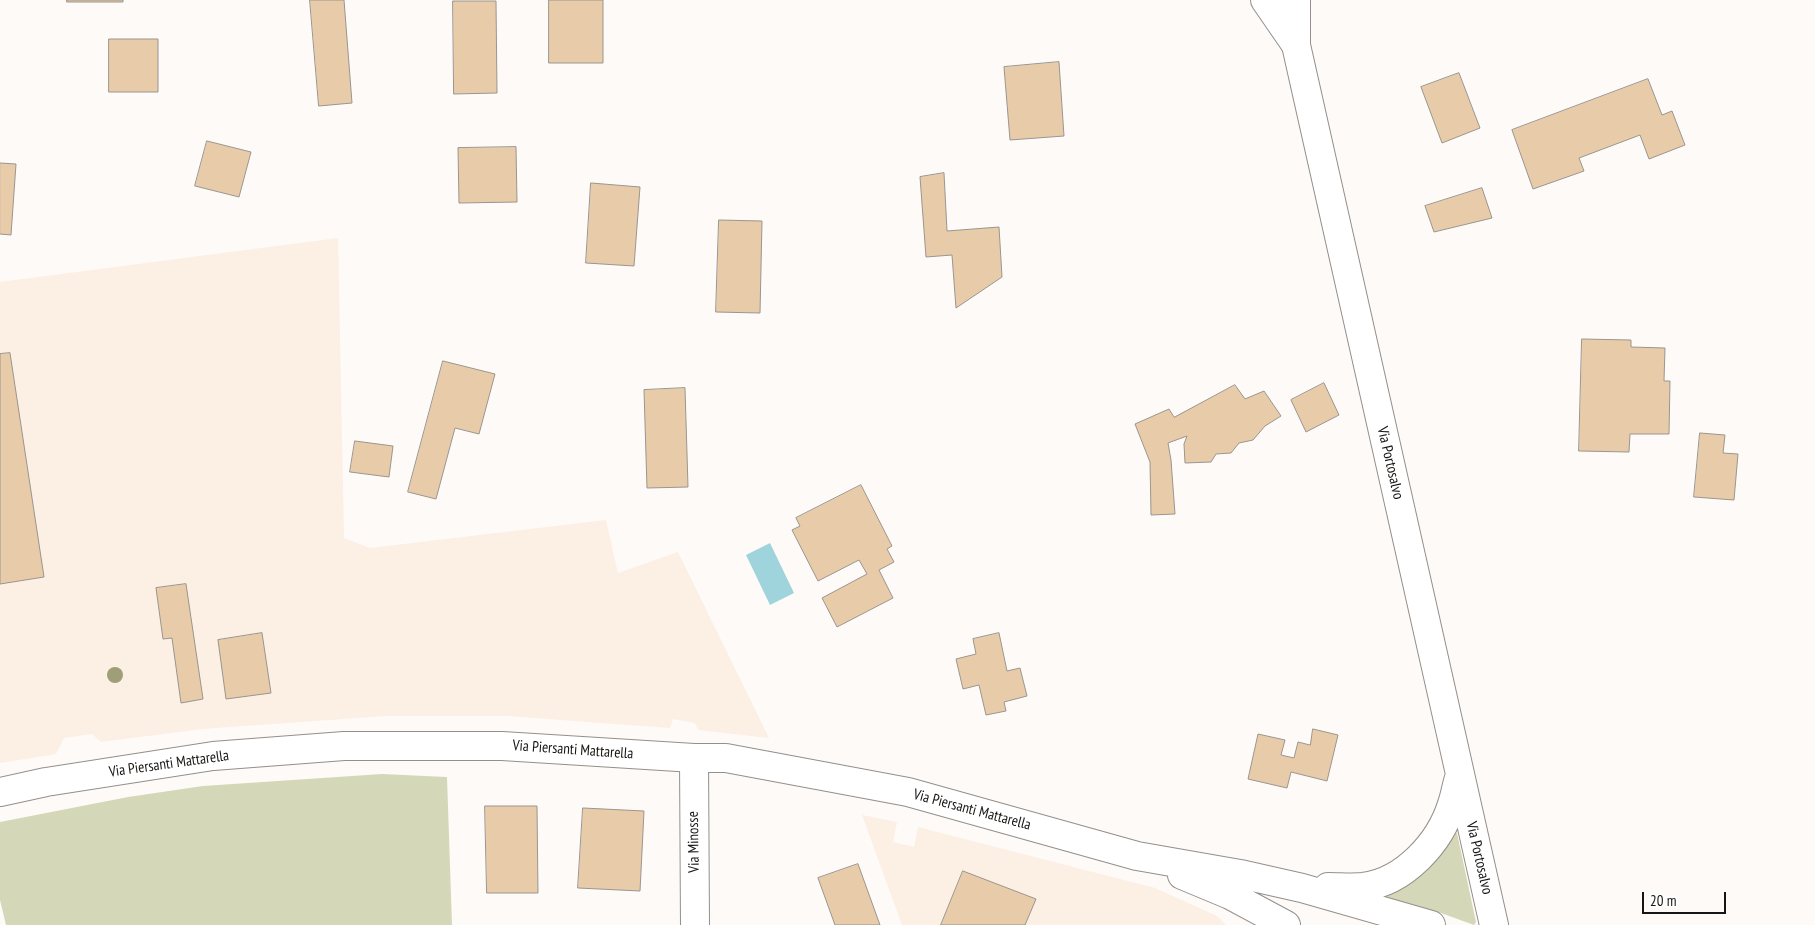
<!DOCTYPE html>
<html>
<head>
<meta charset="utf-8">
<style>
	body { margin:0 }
	#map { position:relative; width:1815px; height:925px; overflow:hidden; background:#fefaf7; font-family:"PT Sans Narrow",sans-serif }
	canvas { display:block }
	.scale { position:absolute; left:1642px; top:892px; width:84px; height:22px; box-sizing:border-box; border:2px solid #181614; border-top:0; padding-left:6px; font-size:15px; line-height:18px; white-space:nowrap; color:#181614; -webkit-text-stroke:4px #fff; paint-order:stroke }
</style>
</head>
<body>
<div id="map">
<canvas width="1815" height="925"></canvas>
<div class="scale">20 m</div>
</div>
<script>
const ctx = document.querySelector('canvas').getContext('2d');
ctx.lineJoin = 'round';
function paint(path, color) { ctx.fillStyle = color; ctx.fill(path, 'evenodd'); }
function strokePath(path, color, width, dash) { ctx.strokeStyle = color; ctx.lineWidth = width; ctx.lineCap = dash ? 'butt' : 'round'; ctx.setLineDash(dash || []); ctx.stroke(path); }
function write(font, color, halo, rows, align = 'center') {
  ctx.font = font + ' "PT Sans Narrow",sans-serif'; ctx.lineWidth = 4; ctx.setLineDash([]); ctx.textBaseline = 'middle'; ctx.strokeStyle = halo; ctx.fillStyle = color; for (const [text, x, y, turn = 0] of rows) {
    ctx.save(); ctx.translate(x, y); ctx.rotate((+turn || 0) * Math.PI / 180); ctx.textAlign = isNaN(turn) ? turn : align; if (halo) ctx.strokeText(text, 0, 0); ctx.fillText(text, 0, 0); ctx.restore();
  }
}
paint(new Path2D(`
	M338 238 344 538 370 548 606 520 618 573 678 552 769 738 698 730 695 723 673 719 670 728 507 716H386L202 729 101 742 92 734 64 738 56 754 0 763V282Z
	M862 815 897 822 893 842 914 847 918 827 1155 888 1217 916 1226 925H902Z`), '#fcefe4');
paint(new Path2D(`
	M382 774 447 777 452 925H6L0 900V822L128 797 203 786Z
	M1457 833 1476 922 1474 925 1441 913 1375 898 1451 834Z`), '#d5d8b8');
paint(new Path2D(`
	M770 543 794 593 770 605 746 555Z`), '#9fd4dd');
const building = new Path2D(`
	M67 0H123V2H67Z
	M310 0H344L352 103 319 106Z
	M549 0H603V63H549Z
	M453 1H496L497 93 454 94Z
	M109 39H158V92H109Z
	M1059 62 1064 136 1010 140 1004 67Z
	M1459 73 1480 128 1442 143 1421 87Z
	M1648 79 1662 115 1672 111 1685 145 1649 159 1640 135 1579 158 1584 171 1533 189 1512 130Z
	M207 141 251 152 239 197 195 186Z
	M516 147 517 202 459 203 458 148Z
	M0 163 16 164 11 235 0 234Z
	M944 173 947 231 999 227 1002 277 956 308 952 255 926 257 920 177Z
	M591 183 640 187 634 266 586 263Z
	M1482 188 1492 218 1434 232 1425 206Z
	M719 220 762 221 760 313 716 312Z
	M1582 339 1631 340V347L1665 348 1664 381H1670L1669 434H1630L1629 452 1579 451Z
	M10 353 44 577 0 584V354Z
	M443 361 495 374 479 434 455 428 436 499 408 492Z
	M1324 383 1339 415 1306 432 1291 400Z
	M1235 385 1245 399 1264 391 1281 416 1265 426 1253 440 1239 443 1231 453 1216 454 1211 462 1185 463 1184 444 1187 436 1168 443 1171 460 1175 514 1151 515 1150 462 1135 424 1169 409 1174 417Z
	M685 388 688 487 647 488 644 390Z
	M1700 433 1725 435 1723 453 1738 454 1734 500 1694 497Z
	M355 441 393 446 389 477 350 472Z
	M861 485 892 546 887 549 894 562 879 570 893 598 837 627 822 598 867 574 859 560 818 581 792 530 800 526 796 518Z
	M186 584 203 699 181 703 172 638 163 639 156 588Z
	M262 633 271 693 226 699 218 640Z
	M999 633 1007 671 1020 668 1027 696 1004 702 1006 711 986 715 979 685 963 689 956 659 976 654 973 639Z
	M1313 729 1338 735 1327 781 1291 772 1287 788 1248 779 1258 734 1285 740 1281 755 1294 758 1298 742 1310 745Z
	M485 806H537L538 893H487Z
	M583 808 644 811 640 891 578 888Z
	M858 864 880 925H835L818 878Z
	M963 871 1036 899 1025 925H941Z`);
paint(building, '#e8cca9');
strokePath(building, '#9a958f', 1);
const street = new Path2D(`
	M1265 0 1296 45
	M694 758 695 925`);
const secondary = new Path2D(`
	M1296 0V45L1494 925
	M0 792 46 782 213 756 344 746H502L694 758H726L908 792 1137 856 1240 874 1302 888 1431 925
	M1182 875 1230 895 1286 925
	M1328 887C1340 887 1352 888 1363 887 1404 882 1440 843 1452 804 1455 796 1456 787 1459 778`);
strokePath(street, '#948f8a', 30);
strokePath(secondary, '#948f8a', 30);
strokePath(street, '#fff', 28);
strokePath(secondary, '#fff', 28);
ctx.fillStyle = '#9f9e78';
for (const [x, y] of [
	[115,675]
]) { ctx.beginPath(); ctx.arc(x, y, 8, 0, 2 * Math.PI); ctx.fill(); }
write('15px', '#181614', '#fff', [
	["Via Portosalvo",1390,463,77],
	["Via Piersanti Mattarella",573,750,4],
	["Via Piersanti Mattarella",169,764,-8],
	["Via Piersanti Mattarella",972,810,15],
	["Via Minosse",694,842,-91],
	["Via Portosalvo",1479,858,77]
]);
</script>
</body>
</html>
